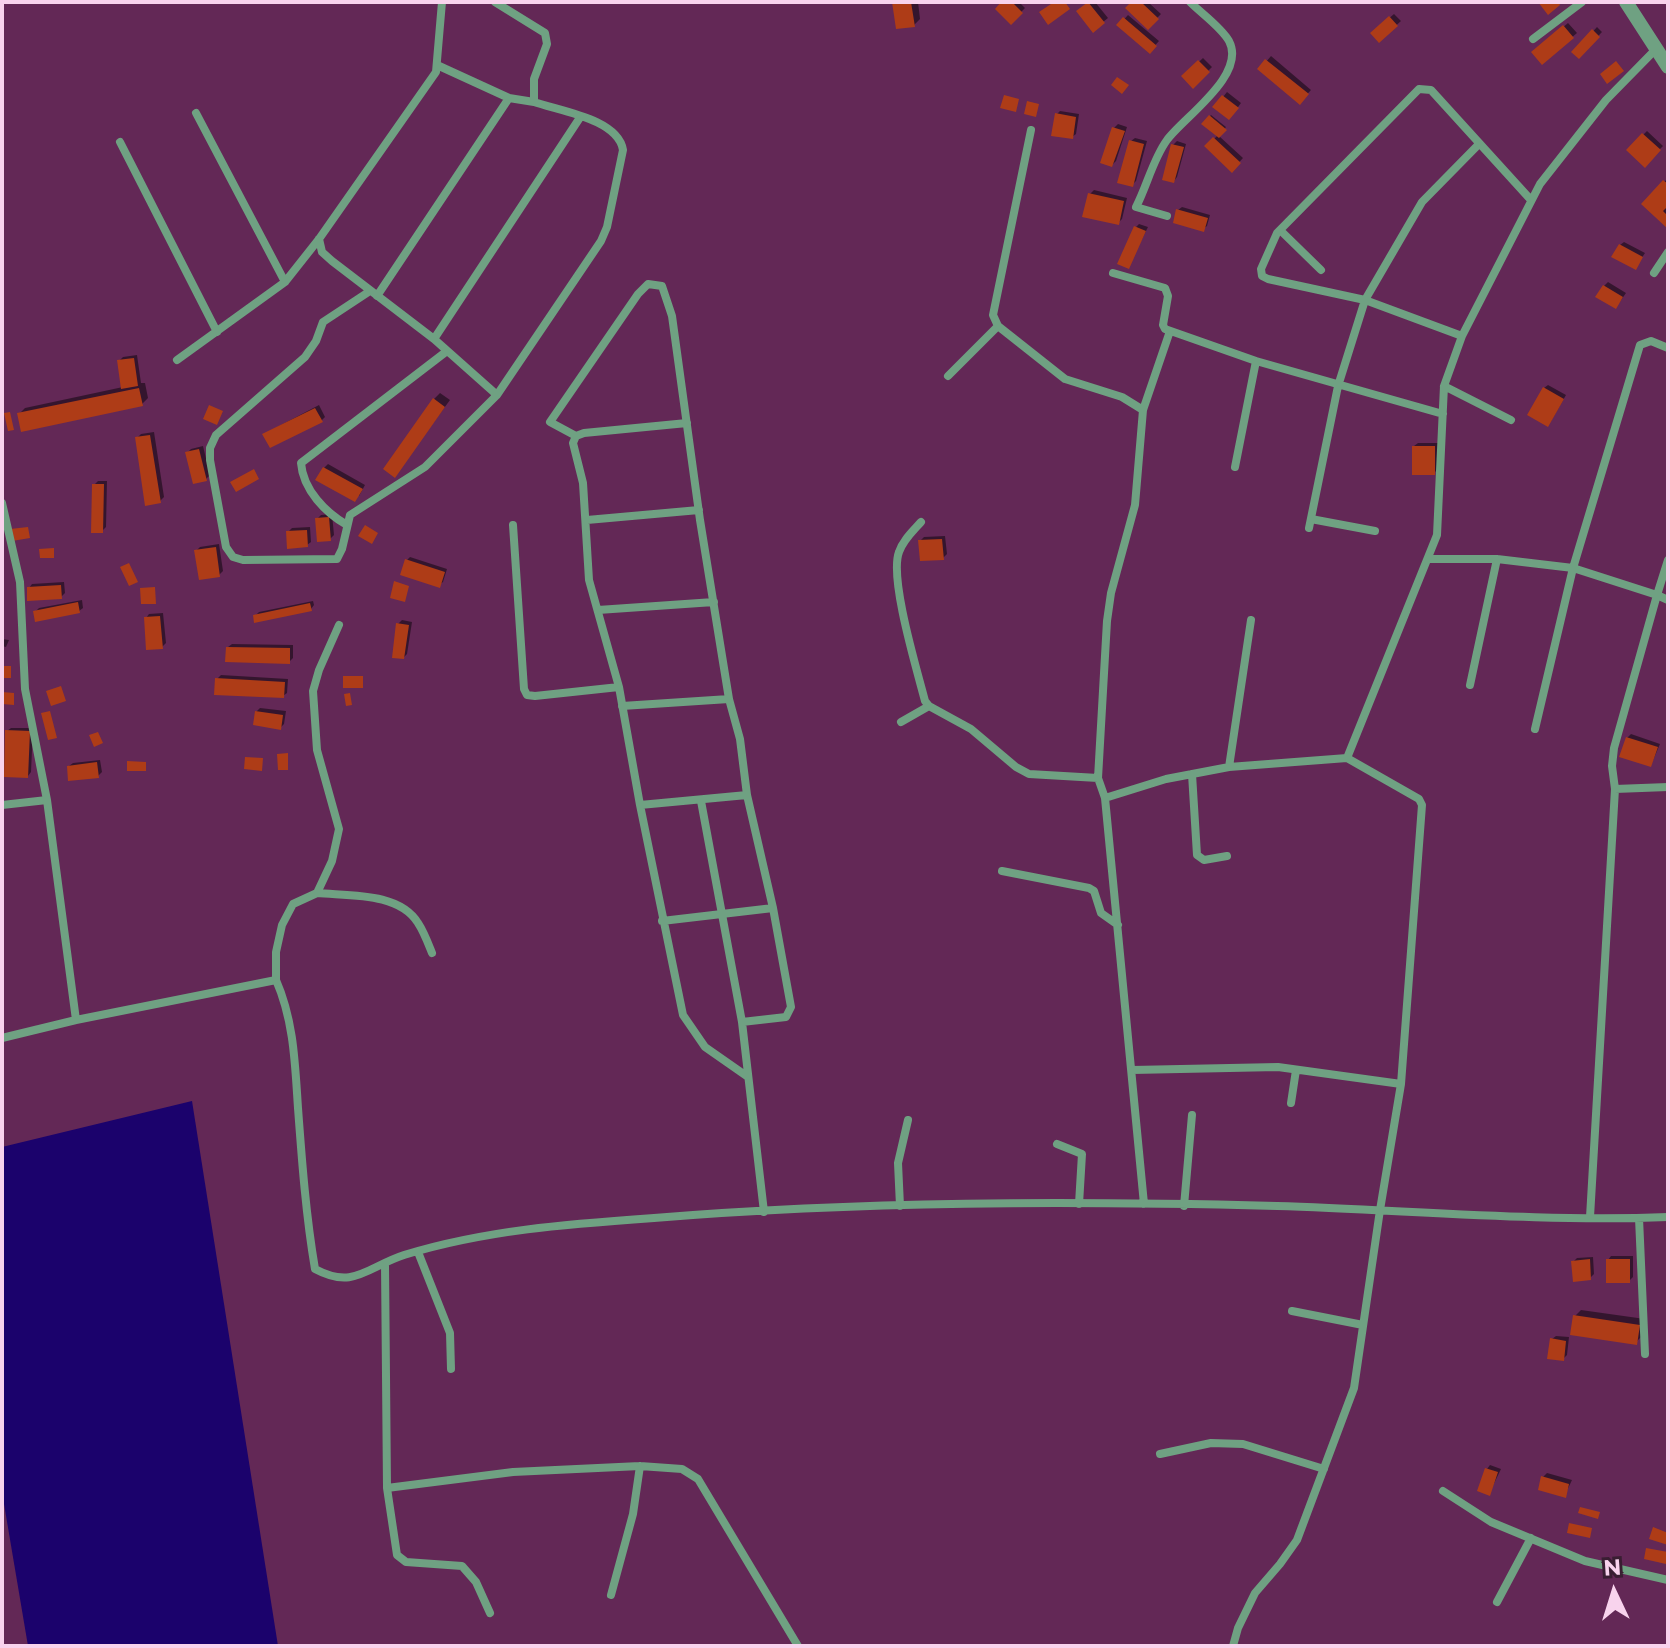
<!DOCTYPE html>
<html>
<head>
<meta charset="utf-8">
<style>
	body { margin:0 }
	#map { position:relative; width:1670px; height:1648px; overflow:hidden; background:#632856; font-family:Montserrat,sans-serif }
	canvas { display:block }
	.frame { position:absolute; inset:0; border:4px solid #f8d3ed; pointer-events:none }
	.north { position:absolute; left:1574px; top:1552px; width:80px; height:80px; -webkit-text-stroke:6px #391e32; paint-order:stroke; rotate:356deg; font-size:22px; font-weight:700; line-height:32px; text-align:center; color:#f8d3ed }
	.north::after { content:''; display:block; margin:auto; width:28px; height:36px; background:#f8d3ed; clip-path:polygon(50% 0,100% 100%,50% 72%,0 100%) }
</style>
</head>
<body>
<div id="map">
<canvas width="1670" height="1648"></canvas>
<div class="frame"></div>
<div class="north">N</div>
</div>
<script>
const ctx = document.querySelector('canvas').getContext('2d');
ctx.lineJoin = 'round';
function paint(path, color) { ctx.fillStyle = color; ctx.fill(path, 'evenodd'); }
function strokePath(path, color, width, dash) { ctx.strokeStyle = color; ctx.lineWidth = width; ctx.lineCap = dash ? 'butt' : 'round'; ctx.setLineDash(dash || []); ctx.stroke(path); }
paint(new Path2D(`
	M192 1101 278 1646H28L2 1492V1147Z`), '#1b026c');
paint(new Path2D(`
	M895 2H918L920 19 914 25Z
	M1004 2H1019L1025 8 1011 22Z
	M1089 2H1095L1108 18 1093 30 1078 11Z
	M1133 2H1148L1161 14 1148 27Z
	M1394 14 1401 21 1379 41 1372 33Z
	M1128 15 1159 41 1150 51 1119 25Z
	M1568 23 1577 33 1543 62 1534 52Z
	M1597 27 1602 32 1579 56 1574 52Z
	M1271 56 1311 90 1300 102 1260 69Z
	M1203 58 1212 67 1193 86 1184 76Z
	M1227 92 1241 103 1233 114 1215 107Z
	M1060 111 1079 114 1076 134 1072 137 1057 114Z
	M1211 115 1226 127 1219 136 1243 158 1232 170 1207 146 1218 135 1204 123Z
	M1118 124 1127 127 1116 161 1112 165 1114 128Z
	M1647 131 1663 146 1644 165 1628 150Z
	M1135 138 1147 141 1136 181 1132 185 1131 141Z
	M1177 141 1186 144 1177 177 1174 181 1173 145Z
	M1668 178V204L1665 207 1668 209V226L1643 204Z
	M1094 190 1127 198 1122 219 1118 223 1090 194Z
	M1182 207 1210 215 1207 226 1203 229 1178 210Z
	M1139 224 1148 227 1128 267 1136 227Z
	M1624 242 1645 253 1635 268 1620 245Z
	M1608 282 1626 293 1619 303 1604 286Z
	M137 355 141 383H145L148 398 142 404 19 414 25 408 123 387 119 361 123 357Z
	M1548 385 1566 395 1551 421 1544 388Z
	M440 393 450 400 395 475 434 399Z
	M319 405 325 417 321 421 264 434Z
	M154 432 164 497 160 501 137 438 141 434Z
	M1418 443H1438V469L1434 473 1414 446Z
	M203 446 210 475 206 479 187 453 191 449Z
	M328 464 365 485 359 496 324 468Z
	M98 481H107L106 527 102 531 94 485Z
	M332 514 334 535 330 539 317 519 321 515Z
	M310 527 311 542 307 545 288 532 292 528Z
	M945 536 947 554 943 558 920 541 924 537Z
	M219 544 223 571 219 575 196 551 200 547Z
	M410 557 447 569 443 582 439 585 406 561Z
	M64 582 65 593 61 597 29 588 32 584Z
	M82 600 83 608 79 611 35 612 39 608Z
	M313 601 314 605 311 609 255 616 259 612Z
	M163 613 166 643 162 647 146 618 149 614Z
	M402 620 412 622 407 654 404 657 398 624Z
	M2 639 9 640 6 647 2 646Z
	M232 644 293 645V658L289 662 228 647Z
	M221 675 288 679 287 693 283 696 217 679Z
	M260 708 286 711 284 724 281 727 256 712Z
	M11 728H33L31 772 28 776 7 731Z
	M1631 734 1660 744 1651 765 1627 738Z
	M100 760 102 772 98 776 69 766 73 763Z
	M1611 1256H1633V1277L1629 1281 1608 1260Z
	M1593 1257 1594 1274 1590 1278 1573 1262 1577 1258Z
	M1581 1310 1645 1319 1642 1336 1636 1342 1575 1316Z
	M1556 1336 1569 1337 1567 1355 1563 1359 1552 1339Z
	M1490 1465 1501 1469 1489 1494 1487 1469Z
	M1547 1473 1572 1480 1565 1495 1543 1477Z`), '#0007');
paint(new Path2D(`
	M892 2H911L915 27 896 29Z
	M1001 2H1012L1023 13 1011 25 995 9Z
	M1054 2H1065L1070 9 1048 25 1039 12Z
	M1088 2 1105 23 1093 33 1076 11Z
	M1131 2H1141L1159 19 1148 30 1125 8Z
	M1538 2H1558L1560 5 1548 15Z
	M1389 16 1398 26 1379 43 1370 33Z
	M1123 17 1157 46 1150 54 1116 25Z
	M1563 25 1574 38 1542 65 1531 52Z
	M1592 29 1600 37 1579 59 1571 52Z
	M1265 59 1309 94 1300 105 1257 69Z
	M1198 60 1210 72 1193 89 1181 76Z
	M1616 61 1624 71 1607 84 1600 74Z
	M1117 77 1129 85 1122 94 1111 85Z
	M1004 95 1019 99 1016 112 1000 108Z
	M1222 95 1239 108 1229 120 1212 107Z
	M1027 101 1039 104 1036 117 1024 114Z
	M1055 113 1076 117 1073 139 1051 136Z
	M1209 115 1227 130 1219 138 1201 124Z
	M1112 127 1125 131 1112 167 1100 163Z
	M1642 133 1661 150 1645 168 1626 150Z
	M1213 137 1241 163 1232 173 1204 146Z
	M1129 140 1144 144 1133 187 1117 183Z
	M1171 144 1184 147 1174 183 1162 180Z
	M1663 180 1668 184V206L1663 211 1668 216V229L1641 204Z
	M1088 193 1124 201 1119 225 1082 217Z
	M1176 209 1208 218 1204 232 1173 223Z
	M1134 226 1146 231 1129 269 1117 264Z
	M1619 244 1643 257 1636 270 1611 257Z
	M1603 285 1623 297 1616 309 1595 297Z
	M134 358 138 386 121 389 117 360Z
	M1543 387 1564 399 1548 427 1527 415Z
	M139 388 143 406 21 432 17 413Z
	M433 398 445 407 395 478 383 469Z
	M209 405 223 411 217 425 203 419Z
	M315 408 323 422 270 448 262 434Z
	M10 412 14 430 8 431 4 413Z
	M150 435 161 503 145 506 135 437Z
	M1412 446H1435V475H1412Z
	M199 449 207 481 193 484 185 452Z
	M323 467 363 489 355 502 315 480Z
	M254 469 259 479 236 492 230 482Z
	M92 484H104L103 533H91Z
	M329 517 331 541 317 542 315 518Z
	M365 525 378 533 372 544 358 536Z
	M28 527 30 538 12 541 10 529Z
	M307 530 308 547 287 549 286 531Z
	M942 539 944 560 920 561 918 540Z
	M216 547 220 577 199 580 194 550Z
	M54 548V558H40L39 549Z
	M405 559 445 572 440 588 400 575Z
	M129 563 138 582 129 586 120 567Z
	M394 581 409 586 405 602 390 598Z
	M61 585 62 599 27 601V587Z
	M155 587 156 604H141L140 588Z
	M78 602 80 613 35 622 33 611Z
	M310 603 312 611 254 623 253 615Z
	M160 616 163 649 146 650 144 617Z
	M396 623 409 625 404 659 392 658Z
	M226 647 290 648V664L225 662Z
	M2 666H11V678H2Z
	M343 676H363V688H343Z
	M215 678 285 682 284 698 214 695Z
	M61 686 66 701 51 706 46 691Z
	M2 692 14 693V705L2 704Z
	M350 693 352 705 346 706 344 694Z
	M50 711 57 738 48 740 41 713Z
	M255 711 283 715 281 730 253 725Z
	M5 730 30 731 28 778 4 777Z
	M98 732 103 743 94 747 89 735Z
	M1626 737 1658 747 1651 767 1619 757Z
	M288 753V770H278L277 754Z
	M245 757 263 758 262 771 244 769Z
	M127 761 146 762V771H127Z
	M97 762 99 778 68 781 67 766Z
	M1590 1259 1591 1280 1573 1282 1571 1261Z
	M1606 1259H1630V1283H1606Z
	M1573 1315 1640 1325 1637 1345 1570 1335Z
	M1550 1338 1566 1341 1564 1361 1547 1359Z
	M1485 1468 1498 1472 1490 1496 1477 1491Z
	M1541 1476 1569 1484 1566 1498 1538 1490Z
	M1580 1507 1600 1512 1598 1519 1578 1513Z
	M1569 1523 1592 1528 1590 1538 1567 1533Z
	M1653 1527 1668 1533V1545L1649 1539Z
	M1646 1548 1668 1552 1666 1564 1644 1559Z`), '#ae3c17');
strokePath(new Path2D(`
	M1533 39 1582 2
	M437 65 509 98 534 102
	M196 113 285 282
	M1031 130 993 315 998 326 1065 379 1122 397 1143 410 1135 505 1111 593 1107 621 1098 778 1105 798 1144 1204
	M120 142 217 332
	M1167 216 1136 207C1147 186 1153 159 1167 140 1184 117 1247 75 1229 41 1221 27 1202 14 1190 2
	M1280 230 1321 270
	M319 239 322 252 332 261 434 339 497 395
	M1113 273 1165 288 1168 296 1163 325 1165 329 1256 361
	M1654 273 1668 252
	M370 291 323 322 316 341 305 357 216 435 210 448V460L226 547 233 557 243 560 337 559 342 549 350 515 425 467 497 395 601 241 607 227 623 150C618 119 560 111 534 102V79L547 44 545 33 495 2
	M377 296 509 98
	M1462 336 1365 300 1268 279 1262 276 1261 269 1277 233 1419 89 1431 90 1531 200
	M434 339 581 116
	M177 360 285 282 319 239 436 72 442 2
	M948 376 998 326
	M1444 386 1511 420
	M1143 410 1170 331
	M576 436 550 422 638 294 648 284 662 286 672 316 700 520 729 699 622 706
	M1235 467 1256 361 1443 414
	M2 503 20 582 25 689 47 800 76 1020
	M1311 519 1375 531
	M587 520 699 510
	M921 522C913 531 903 540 899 552 889 578 917 670 925 701L929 706 971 729 1016 767 1029 774 1098 778
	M347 525C326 513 303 490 301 463L447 351
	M513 525 524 689 527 695 535 696 619 687 640 805
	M1309 528 1338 386 1365 300 1422 202 1479 144
	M1429 559H1497L1573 568 1657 595 1614 748 1612 766 1615 789 1590 1217
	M1668 560 1657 595 1668 600
	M598 610 714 602
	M1470 685 1497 559
	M619 687 589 580 583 483 573 443 576 436 584 433 687 423
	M729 699 740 739 747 795
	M901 722 929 706
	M1535 729 1573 568 1640 345 1651 341 1668 348
	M1229 767 1251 620
	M1192 774 1197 855 1204 860 1227 856
	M1615 789 1668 787
	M1105 798 1166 779 1229 767 1347 758 1437 535 1444 386 1462 336 1540 184 1606 100 1657 48
	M701 801 742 1022 764 1212
	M2 805 47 800
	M1002 871 1089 888 1094 891 1101 913 1118 925
	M317 893C349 896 399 892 418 923 424 932 428 943 432 953
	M662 921 773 908
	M276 980V952L282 925 293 904 317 893 332 861 339 829 317 750 313 691 319 670 339 625
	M742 1022 786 1017 791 1007 773 908 747 795 640 805 683 1015 705 1047 748 1077
	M2 1038 76 1020 276 980C294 1021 295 1064 298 1108 302 1162 306 1216 315 1269 354 1290 367 1267 404 1255 485 1230 569 1224 654 1218 861 1201 1070 1201 1277 1206 1407 1210 1538 1222 1668 1217
	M1132 1070 1278 1067 1401 1084
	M1291 1103 1296 1070
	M1057 1144 1082 1154 1079 1204
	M900 1206 898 1163 908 1120
	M1184 1206 1192 1115
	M1639 1218 1645 1354
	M418 1252 450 1333 451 1369
	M385 1264 387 1488 397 1555 406 1562 462 1566 476 1582 490 1613
	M1292 1311 1363 1325
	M1160 1454 1211 1443 1243 1444 1324 1469
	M387 1488 513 1472 640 1466 682 1469 698 1479 798 1646
	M1443 1491 1491 1522 1585 1561 1668 1580
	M611 1595 633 1514 640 1466
	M1497 1602 1531 1538
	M1233 1646 1238 1628 1255 1593 1280 1564 1297 1540 1354 1388 1380 1210 1401 1084 1422 805 1419 799 1347 758`), '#6fa182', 8);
strokePath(new Path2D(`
	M1626 2 1668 67`), '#6fa182', 14);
</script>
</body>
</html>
